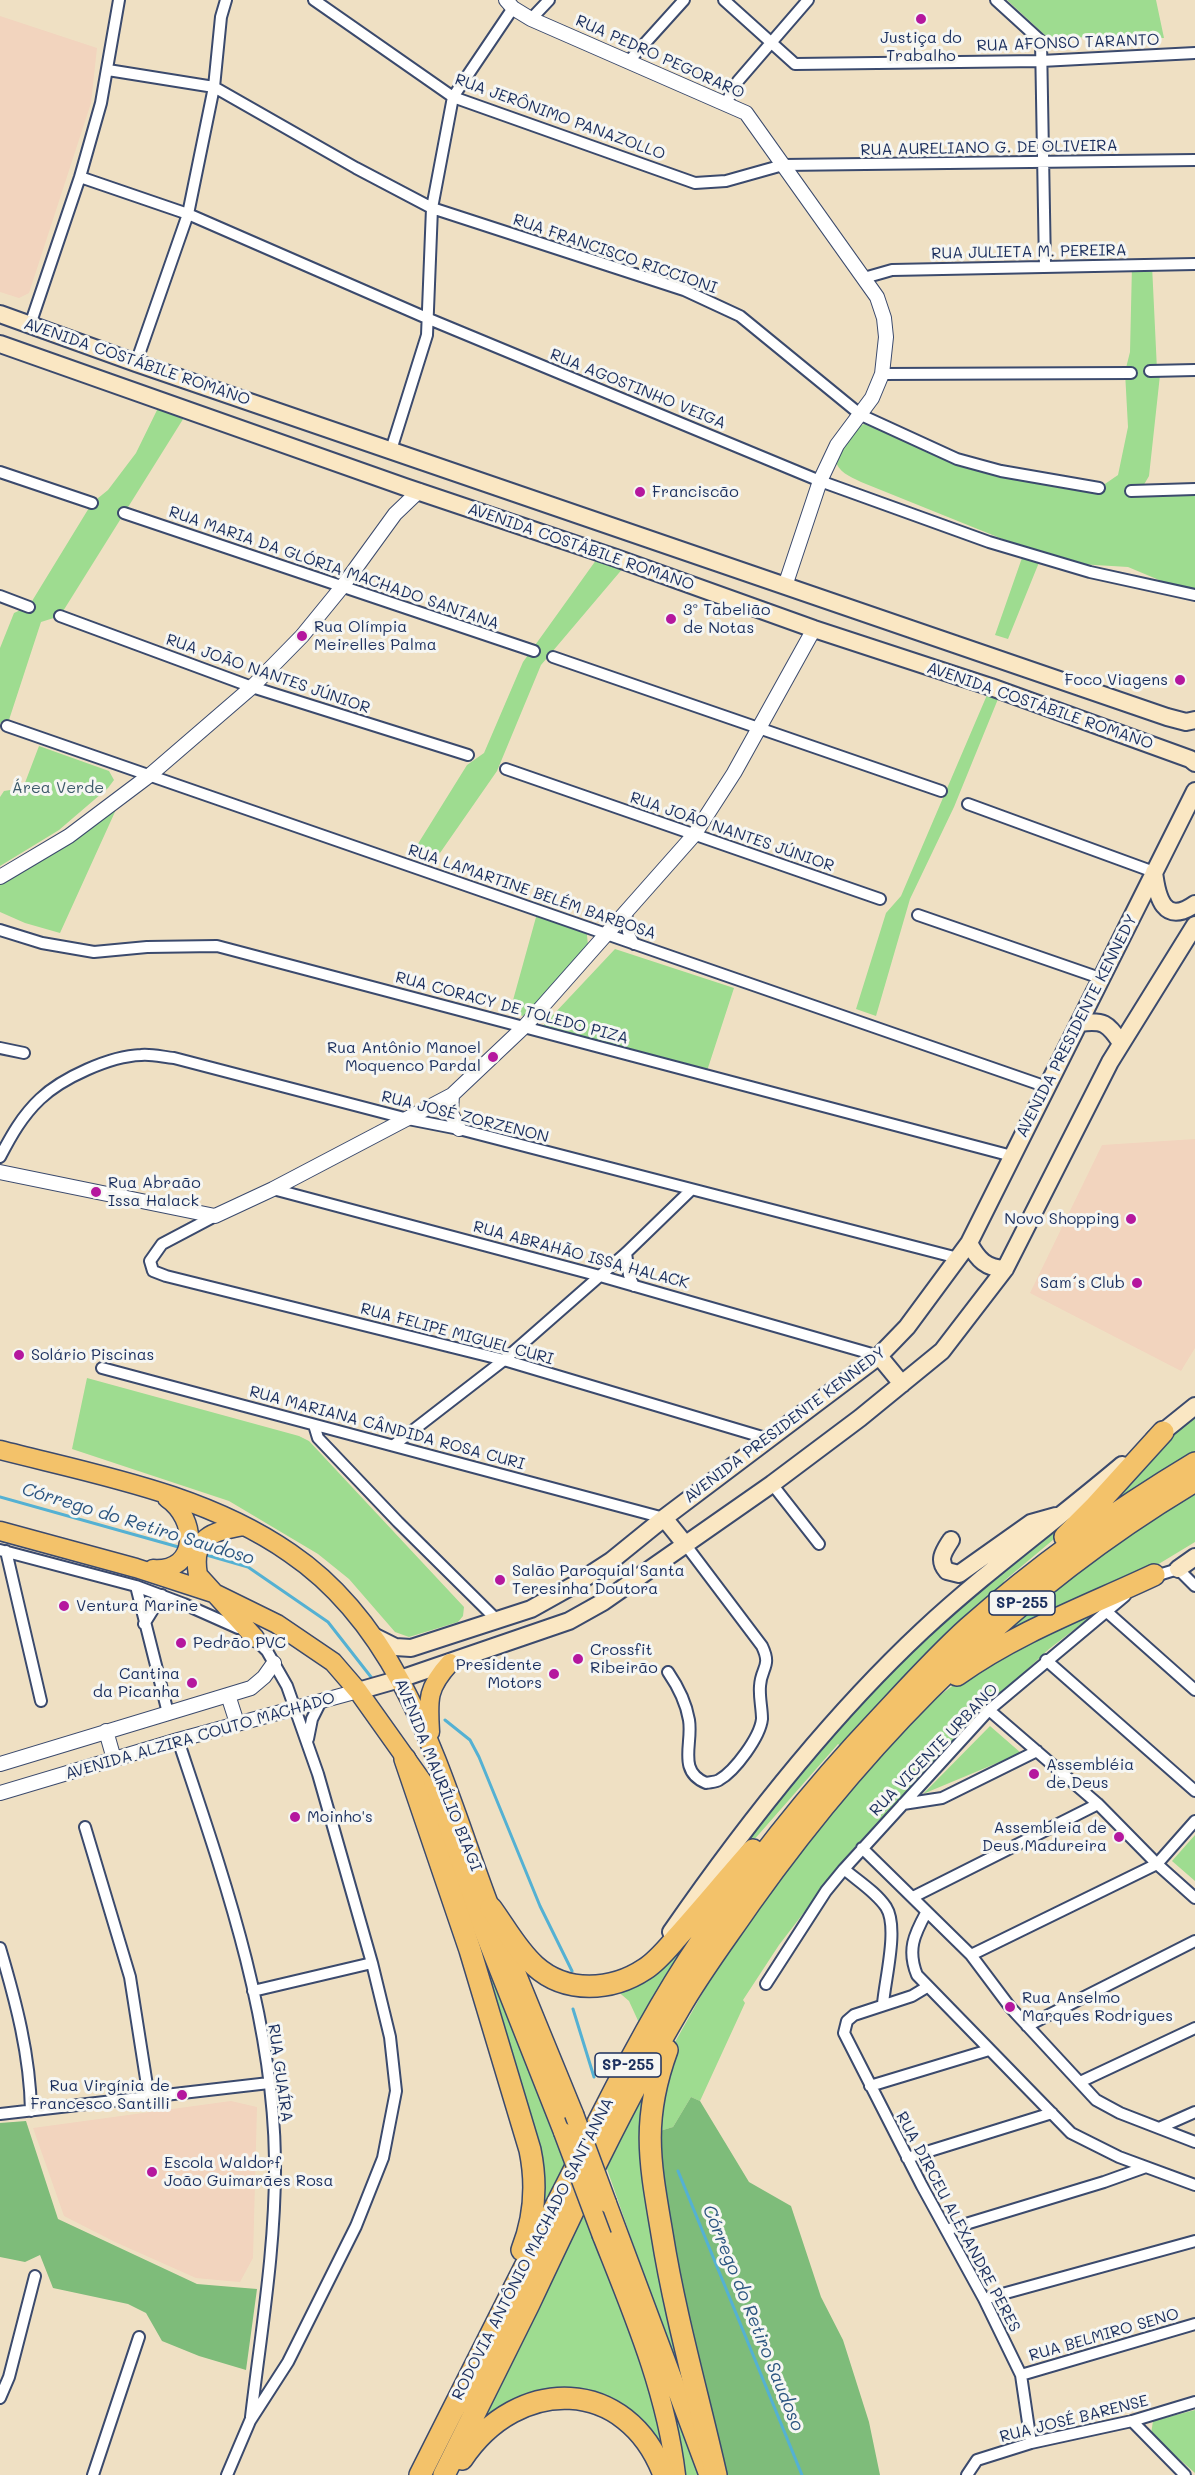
<!DOCTYPE html>
<html>
<head>
<meta charset="utf-8">
<style>
	body { margin:0 }
	canvas { display:block; background:#efe0c3 }
</style>
</head>
<body>
<canvas width="1195" height="2475"></canvas>
<script>
const ctx = document.querySelector('canvas').getContext('2d');
ctx.lineJoin = 'round';
function paint(path, color) { ctx.fillStyle = color; ctx.fill(path, 'evenodd'); }
function strokePath(path, color, width, dash) { ctx.strokeStyle = color; ctx.lineWidth = width; ctx.lineCap = dash ? 'butt' : 'round'; ctx.setLineDash(dash || []); ctx.stroke(path); }
function write(font, color, halo, rows, align = 'center') {
  ctx.font = font + ' Mali,sans-serif'; ctx.lineWidth = 6; ctx.setLineDash([]); ctx.textBaseline = 'middle'; ctx.strokeStyle = halo; ctx.fillStyle = color; for (const [text, x, y, turn = 0] of rows) {
    ctx.save(); ctx.translate(x, y); ctx.rotate((+turn || 0) * Math.PI / 180); ctx.textAlign = isNaN(turn) ? turn : align; if (halo) ctx.strokeText(text, 0, 0); ctx.fillText(text, 0, 0); ctx.restore();
  }
}
paint(new Path2D(`
	M0 16 97 48 91 103 29 293 19 298 0 292Z
	M1195 1139V1348L1181 1371 1030 1293 1102 1145Z
	M231 2101 257 2107 253 2258 240 2282 196 2278 115 2242 64 2216 33 2128Z`), '#f2d4be');
paint(new Path2D(`
	M1007 0H1156L1164 38 1047 37Z
	M1132 265H1152L1157 370 1160 375 1149 476 1139 493 1195 488V595L1128 567 1062 563 861 482C849 476 838 472 835 459L856 428 866 423 949 455 1099 488 1118 475 1128 427 1125 372 1130 352Z
	M159 406 185 416 60 616 41 622 7 726 0 723V648L14 613 29 606 92 503 108 490 136 453Z
	M1023 555 1040 560 1008 639 995 635Z
	M599 556 624 567 541 665 497 771 433 863 411 855 467 765 484 753 523 662Z
	M987 695 998 699 954 807 910 899 876 1016 856 1009 886 913 901 896Z
	M39 746 109 771 114 780 108 788 59 830 0 866V797L4 791 23 788Z
	M119 803 60 933 25 923 0 912V877Z
	M538 910 586 926 588 945 529 1012 523 1016 510 1011Z
	M615 949 734 988 706 1074 537 1032Z
	M87 1378 299 1436 309 1441 464 1607 463 1616 458 1622 409 1637 395 1632 349 1579 318 1554 229 1501 72 1449Z
	M1195 1416V1453L1105 1510 1163 1441Z
	M1112 1477 1060 1534 1004 1581 1002 1587 841 1746 838 1744 731 1866 728 1863 780 1796 832 1735 913 1647Z
	M1195 1492V1542L1157 1565 982 1650 1067 1581 1128 1535Z
	M1110 1602 1049 1649 985 1709 851 1851 779 1945 743 2000 745 2003 700 2101 691 2097 673 2127 653 2133 670 2051 724 1955 772 1885 833 1810 903 1732 934 1700 973 1670Z
	M990 1726 1021 1753 923 1794Z
	M1195 1835V1881L1172 1861Z
	M443 1853 567 2169 538 2218Z
	M734 1877 640 2025 629 2001 615 1989Z
	M655 2069 650 2093 693 2416 606 2166Z
	M583 2211 594 2239 596 2238 640 2360 654 2406 669 2475 657 2448 575 2396 474 2436Z
	M670 2397 700 2475H682Z
	M1195 2410V2473L1151 2434 1153 2421Z`), '#9edc90');
paint(new Path2D(`
	M691 2097 700 2101 749 2182 791 2206 821 2297 843 2340 869 2422 880 2475H723L701 2399 653 2133 673 2127Z
	M26 2121 58 2219 197 2284 257 2289 246 2370 199 2356 162 2341 146 2313 128 2304 53 2288 40 2255 25 2262 0 2257V2123Z`), '#7ebc7a');
strokePath(new Path2D(`
	M0 1497 182 1548
	M203 1554 248 1567 328 1622 371 1677
	M445 1720 470 1740 479 1757 540 1906 572 1971
	M573 2009 594 2077
	M678 2171 802 2475`), '#54b1d3', 3);
const minor = new Path2D(`
	M314 0 453 97 695 183 726 181 783 165 1195 160
	M724 0 795 64 1041 61 1195 53
	M996 0 1041 41 1045 267
	M531 19 549 0
	M628 62 684 0
	M108 70 214 87 356 168 432 208 684 290 740 316 861 415 957 459 1001 471 1099 488
	M726 103 738 81 808 0
	M80 177 188 214 429 319 820 481 989 542 1090 572 1195 595
	M864 278 892 270 1195 264
	M30 325 80 177 101 103 119 0
	M136 363 188 214 214 87 221 17 226 0
	M1150 371 1195 370
	M882 374 1131 373
	M391 450 427 335 432 208 453 97 513 8
	M0 472 92 503
	M1131 491 1195 489
	M124 513 534 651
	M0 596 29 607
	M60 616 252 687 468 755
	M553 657 941 791
	M7 726 1047 1087
	M506 769 880 899
	M968 804 1154 872
	M626 911 628 932 634 944
	M918 915 1100 978
	M0 930 42 943 94 952 147 947 217 946 1012 1156
	M0 1048 24 1053
	M0 1157C11 1136 22 1116 40 1099 62 1078 110 1056 141 1055 152 1054 163 1057 174 1058L408 1119 459 1129 958 1258
	M273 1189 600 1276 879 1356
	M215 1216 162 1244 150 1261 153 1271 166 1276 504 1360 769 1439
	M626 1253 629 1275 634 1286
	M102 1368 664 1518
	M314 1425 318 1438 398 1522 497 1620
	M394 1445 504 1360 626 1253 691 1190
	M772 1484 819 1544
	M0 1550 136 1586 184 1604 238 1628
	M6 1551 41 1701
	M1152 1577 1178 1569 1195 1586
	M136 1586 168 1713
	M1106 1611 1195 1690
	M144 1624 162 1595
	M1046 1660 1195 1791
	M668 1672C679 1688 686 1702 689 1720 693 1744 677 1771 706 1783 710 1782 716 1782 719 1780 735 1771 760 1737 762 1719 762 1708 759 1697 760 1686 761 1667 772 1667 762 1646L685 1544
	M989 1710 1098 1804 1157 1864 1195 1898
	M308 1739 312 1719 321 1701
	M178 1740C223 1875 273 2015 275 2159 276 2246 261 2332 251 2417
	M903 1804 942 1798 1037 1751
	M85 1827 130 1977 149 2098
	M862 1848 971 1955 1010 2007 1096 2100 1120 2113 1195 2142
	M844 1869C858 1881 876 1892 886 1907 899 1927 885 1979 883 2004
	M913 1897 1098 1804
	M926 1913C914 1935 907 1950 917 1975L1071 2133 1119 2157 1195 2185
	M0 1948C16 2002 30 2055 31 2111
	M971 1955 1157 1864 1195 1821
	M766 1984 826 1891 844 1869 989 1710 1125 1596
	M927 1987 912 1996 854 2015 847 2021 844 2033 922 2186 984 2299 1021 2375 1031 2443
	M253 1991 372 1963
	M1027 2026 1195 1941
	M1080 2082 1195 2028
	M870 2086 989 2050
	M0 2114 269 2083
	M1159 2128 1195 2112
	M907 2158 1052 2113
	M946 2230 1104 2182 1146 2167
	M984 2299 1195 2241
	M1021 2375 1195 2324
	M0 2398 9 2377 35 2276
	M1132 2421 1185 2475
	M93 2475 139 2337
	M227 2475 250 2421 288 2362 356 2226 383 2158 396 2091 390 2037 372 1963 318 1774 287 1686 267 1651 252 1636
	M967 2475 977 2460 1031 2443 1132 2421 1195 2402`);
const tertiary = new Path2D(`
	M506 0 513 8 531 19 746 113 877 297 884 318 886 337 882 374 872 398 837 445 820 481 785 586
	M0 877 69 836 150 775 252 687 302 636 342 587 395 514 419 491
	M452 1095 451 1113 459 1129
	M0 1172 215 1216 273 1189 452 1095 525 1026 694 835 734 773 814 629
	M228 1695 237 1723
	M106 1731 114 1759
	M0 1764 251 1688 264 1677 274 1663
	M0 1793 178 1740 358 1691`);
const secondary = new Path2D(`
	M0 314 136 363 1167 717 1186 722 1195 720
	M0 344 405 487 616 558 814 629 991 687 1190 759 1195 763
	M1154 872C1157 897 1164 926 1195 904
	M1080 1023C1103 1020 1108 1023 1121 1043
	M969 1243C978 1260 986 1268 1005 1269
	M879 1356 902 1384
	M1154 1439 1195 1406
	M664 1518 685 1544
	M951 1540C944 1551 937 1560 947 1571L959 1574 1031 1523 1056 1516
	M1178 1569 1195 1557
	M375 1637 395 1647 411 1648 531 1609 574 1585 611 1561 664 1518 879 1356 907 1327 969 1243 1195 791
	M358 1691 400 1679 569 1621 603 1602 772 1484 860 1418 942 1351 1005 1269 1110 1062 1195 925
	M671 1932C745 1825 827 1720 922 1631 985 1572 1056 1521 1122 1465`);
const primary = new Path2D(`
	M0 1450C98 1475 205 1494 290 1553 408 1633 442 1781 490 1907 517 1976 546 2045 574 2114
	M244 1526C212 1532 191 1536 198 1575L255 1638
	M0 1531 136 1568 216 1594 277 1624 333 1662 358 1691 427 1788 563 2132
	M153 1569C199 1572 198 1519 167 1498
	M430 1732C428 1699 427 1688 450 1663
	M607 2203 707 2471
	M602 2236C633 2314 666 2391 676 2475`);
const motorway = new Path2D(`
	M1065 1537 1094 1508 1163 1432
	M957 1675C1017 1632 1088 1606 1154 1575
	M405 1759 470 1950 530 2150C537 2184 535 2217 522 2250
	M491 1908C505 1927 517 1950 535 1966 566 1994 612 1991 645 1969 659 1960 670 1945 681 1933 705 1906 729 1877 753 1850
	M667 2050C641 2121 650 2163 662 2234 675 2316 698 2395 716 2475
	M462 2459C518 2375 627 2376 664 2475
	M420 2475C467 2380 516 2285 564 2190 603 2113 641 2034 688 1961 745 1874 810 1792 882 1716 910 1686 938 1655 968 1628 1038 1566 1115 1511 1195 1463
	M444 2475C472 2418 501 2361 529 2304 576 2204 623 2104 679 2009 700 1972 726 1938 750 1903 871 1733 1015 1588 1195 1481`);
strokePath(minor, '#3b4a6d', 14);
strokePath(tertiary, '#3b4a6d', 16);
strokePath(secondary, '#3b4a6d', 20);
strokePath(primary, '#3b4a6d', 21);
strokePath(motorway, '#3b4a6d', 24);
strokePath(minor, '#fff', 10);
strokePath(tertiary, '#fff', 14);
strokePath(secondary, '#fae7c3', 16);
strokePath(primary, '#f3c26a', 18);
strokePath(motorway, '#f3c26a', 21);
const primaryBridge = new Path2D(`
	M574 2114 607 2203
	M563 2132 602 2236`);
strokePath(primaryBridge, '#3b4a6d', 21, []);
strokePath(primaryBridge, '#f3c26a', 18);
for (const [x, y, r, color] of [
	[921,19,6,"#b5179e"],
	[640,492,6,"#b5179e"],
	[671,619,6,"#b5179e"],
	[302,636,6,"#b5179e"],
	[1180,680,6,"#b5179e"],
	[493,1057,6,"#b5179e"],
	[96,1192,6,"#b5179e"],
	[1131,1219,6,"#b5179e"],
	[1137,1283,6,"#b5179e"],
	[19,1355,6,"#b5179e"],
	[500,1580,6,"#b5179e"],
	[64,1606,6,"#b5179e"],
	[181,1643,6,"#b5179e"],
	[578,1659,6,"#b5179e"],
	[554,1674,6,"#b5179e"],
	[192,1683,6,"#b5179e"],
	[1034,1774,6,"#b5179e"],
	[295,1817,6,"#b5179e"],
	[1119,1837,6,"#b5179e"],
	[1010,2007,6,"#b5179e"],
	[182,2095,6,"#b5179e"],
	[152,2172,6,"#b5179e"]
]) { const dot = new Path2D(); dot.arc(x, y, r, 0, 2 * Math.PI); ctx.fillStyle = color; ctx.fill(dot); strokePath(dot, '#f6f6f2', 2); }
for (const [x, y, w] of [
	[1022,1603,66],
	[628,2065,66]
]) { const box = new Path2D(); box.roundRect(x - w / 2, y - 12, w, 24, 4.5); ctx.fillStyle = '#f6f6f2'; ctx.fill(box); strokePath(box, '#1b2f5e', 1.5); }
write('bold 15px', '#1b2f5e', null, [
	["SP-255",1022,1603],
	["SP-255",628,2065]
]);
write('16px', '#1b2f5e', '#f6f6f2', [
	["Justiça do",921,38,"center"],
	["Trabalho",921,56,"center"],
	["Franciscão",652,492],
	["3º Tabelião",683,610],
	["de Notas",683,628],
	["Rua Olímpia",314,627],
	["Meirelles Palma",314,645],
	["Foco Viagens",1168,680,"right"],
	["Rua Antônio Manoel",481,1048,"right"],
	["Moquenco Pardal",481,1066,"right"],
	["Rua Abraão",108,1183],
	["Issa Halack",108,1201],
	["Novo Shopping",1119,1219,"right"],
	["Sam´s Club",1125,1283,"right"],
	["Solário Piscinas",31,1355],
	["Salão Paroquial Santa",512,1571],
	["Teresinha Doutora",512,1589],
	["Ventura Marine",76,1606],
	["Pedrão PVC",193,1643],
	["Crossfit",590,1650],
	["Ribeirão",590,1668],
	["Presidente",542,1665,"right"],
	["Motors",542,1683,"right"],
	["Cantina",180,1674,"right"],
	["da Picanha",180,1692,"right"],
	["Assembléia",1046,1765],
	["de Deus",1046,1783],
	["Moinho's",307,1817],
	["Assembleia de",1107,1828,"right"],
	["Deus Madureira",1107,1846,"right"],
	["Rua Anselmo",1022,1998],
	["Marques Rodrigues",1022,2016],
	["Rua Virgínia de",170,2086,"right"],
	["Francesco Santilli",170,2104,"right"],
	["Escola Waldorf",164,2163],
	["João Guimarães Rosa",164,2181]
], 'left');
write('16px', '#1b2f5e', '#f6f6f2', [
	["RUA AFONSO TARANTO",1068,43,-2],
	["RUA PEDRO PEGORARO",660,57,24],
	["RUA JERÔNIMO PANAZOLLO",560,117,20],
	["RUA AURELIANO G. DE OLIVEIRA",989,148,-1],
	["RUA JULIETA M. PEREIRA",1029,252,-1],
	["RUA FRANCISCO RICCIONI",615,254,19],
	["AVENIDA COSTÁBILE ROMANO",137,362,19],
	["RUA AGOSTINHO VEIGA",638,389,22],
	["AVENIDA COSTÁBILE ROMANO",581,547,19],
	["RUA MARIA DA GLÓRIA MACHADO SANTANA",334,568,19],
	["RUA JOÃO NANTES JÚNIOR",268,674,19],
	["AVENIDA COSTÁBILE ROMANO",1040,706,19],
	["RUA JOÃO NANTES JÚNIOR",732,832,19],
	["RUA LAMARTINE BELÉM BARBOSA",532,892,19],
	["RUA CORACY DE TOLEDO PIZA",512,1008,15],
	["AVENIDA PRESIDENTE KENNEDY",1077,1026,-63],
	["RUA JOSÉ ZORZENON",465,1117,14],
	["RUA ABRAHÃO ISSA HALACK",581,1255,15],
	["RUA FELIPE MIGUEL CURI",457,1334,15],
	["AVENIDA PRESIDENTE KENNEDY",785,1425,-37],
	["RUA MARIANA CÂNDIDA ROSA CURI",387,1428,15],
	["AVENIDA ALZIRA COUTO MACHADO",200,1736,-16],
	["RUA VICENTE URBANO",934,1750,-46],
	["AVENIDA MAURÍLIO BIAGI",438,1775,68],
	["RUA GUAÍRA",280,2073,82],
	["RUA DIRCEU ALEXANDRE PERES",958,2222,62],
	["RODOVIA ANTÔNIO MACHADO SANT'ANNA",533,2249,-63],
	["RUA BELMIRO SENO",1104,2335,-16],
	["RUA JOSÉ BARENSE",1074,2419,-14]
]);
write('16px', '#3c5a6a', '#f6f6f2', [
	["Área Verde",58,788]
]);
write('italic 18px', '#2c5681', '#f6f6f2', [
	["Córrego do Retiro Saudoso",138,1524,17],
	["Córrego do Retiro Saudoso",753,2318,68]
]);
</script>
</body>
</html>
